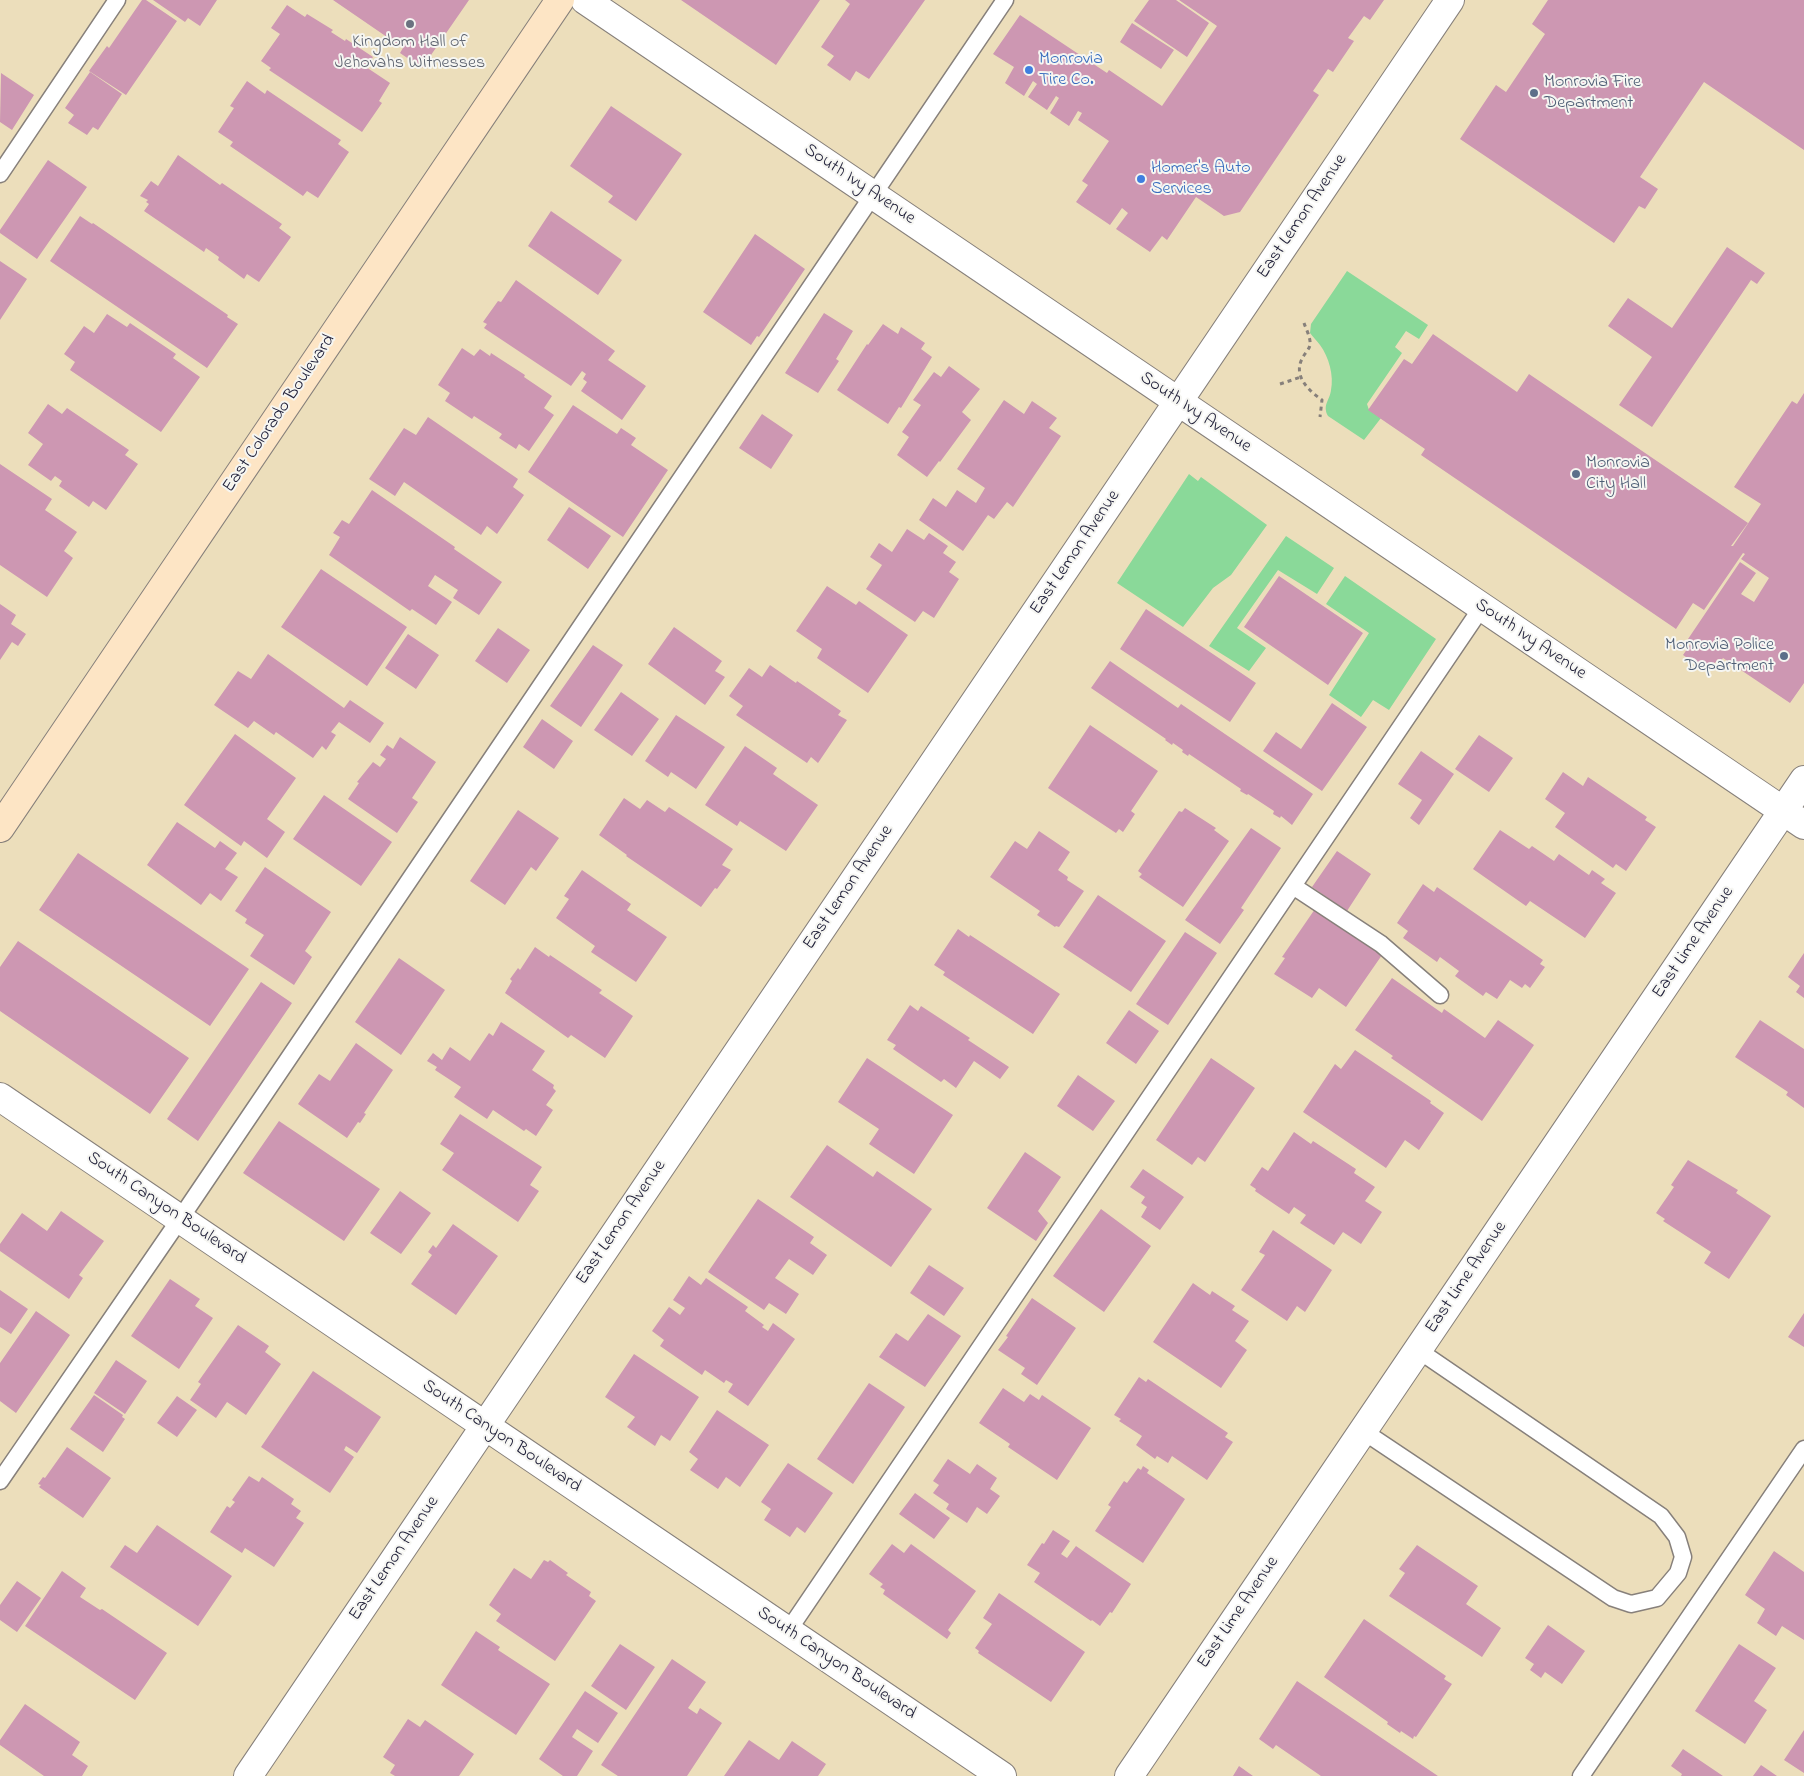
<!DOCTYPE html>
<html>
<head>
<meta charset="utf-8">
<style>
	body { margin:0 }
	canvas { display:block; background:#ecdebb }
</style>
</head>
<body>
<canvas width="1804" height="1776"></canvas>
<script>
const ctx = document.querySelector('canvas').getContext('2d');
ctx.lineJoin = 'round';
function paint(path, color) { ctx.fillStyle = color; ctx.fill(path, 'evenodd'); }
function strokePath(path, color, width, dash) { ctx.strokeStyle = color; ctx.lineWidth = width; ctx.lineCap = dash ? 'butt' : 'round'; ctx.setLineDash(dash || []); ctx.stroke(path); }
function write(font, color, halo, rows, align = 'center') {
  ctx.font = font + ' "Indie Flower",sans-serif'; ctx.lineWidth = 4; ctx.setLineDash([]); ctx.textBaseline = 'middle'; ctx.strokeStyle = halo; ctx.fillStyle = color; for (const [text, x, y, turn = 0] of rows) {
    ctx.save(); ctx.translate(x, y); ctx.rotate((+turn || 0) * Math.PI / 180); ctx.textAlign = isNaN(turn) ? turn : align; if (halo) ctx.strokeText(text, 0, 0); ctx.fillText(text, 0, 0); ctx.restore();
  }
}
paint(new Path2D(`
	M1347 271 1428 325 1419 339 1406 331 1395 347 1402 353 1367 404 1369 410 1381 418 1364 440 1328 416C1322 405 1330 400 1331 390 1334 376 1329 357 1320 345 1317 341 1313 337 1310 333L1311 324Z
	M1189 474 1198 481 1201 477 1267 525 1231 575 1213 588 1183 627 1117 583Z
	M1286 536 1334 568 1317 594 1278 570 1237 628 1266 648 1249 671 1209 646Z
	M1345 576 1436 639 1389 710 1373 700 1361 717 1329 695 1369 633 1326 604Z`), '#8ad999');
paint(new Path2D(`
	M142 0H146L177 21 126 95 89 71 107 46 109 48Z
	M153 0H217L200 26 188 18 185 22Z
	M333 0H469L422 68 400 53 403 48Z
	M681 0H820L776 65Z
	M845 0H925L869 79 856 71 850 81 827 65 834 56 821 47 850 4Z
	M1149 0H1176L1209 23 1187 57 1134 21Z
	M1179 0H1384L1370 20 1364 16 1348 38 1354 41 1333 72 1328 69 1313 91 1319 95 1240 212 1224 216 1196 197 1167 240 1162 236 1150 252 1116 229 1128 213 1122 208 1110 225 1076 202 1088 185 1082 181 1109 141 1078 120 1082 113 1078 111 1069 126 1050 113 1059 98 1056 96 1047 110 1028 97 1037 84 1033 81 1024 96 1005 83 1014 67 993 54 1020 15 1107 73 1109 70 1162 106 1217 26Z
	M1548 0H1804V150L1704 82 1640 177 1658 189 1645 209 1639 206 1614 243 1460 139 1496 85 1506 92 1545 34 1532 24Z
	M287 5 305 17 307 14 333 30 331 32 345 41 346 39 373 57 366 67 390 83 379 101 382 103 362 132 269 70 271 68 261 61 280 34 271 28Z
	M1132 23 1174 50 1161 69 1120 42Z
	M90 72 122 94 98 130 93 127 87 135 68 123 74 115 65 108Z
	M1 73 34 95 12 130 0 122Z
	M247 81 265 94 267 90 341 140 338 144 349 152 318 198 307 191 303 196 230 146 233 142 218 132 234 108 230 106Z
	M611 106 682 154 636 221 608 202 613 196 570 166Z
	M178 155 220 185 222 183 282 224 279 228 291 237 259 282 247 274 244 279 218 260 219 257 206 248 204 252 144 211 149 204 146 202 148 200 140 196 151 181 158 186Z
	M48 160 87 187 37 259 0 233V230Z
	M551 211 622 260 598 295 528 246Z
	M80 216 92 224 93 223 228 315 227 317 238 324 207 368 50 261Z
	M755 234 805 269 759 337 757 336 751 345 703 312Z
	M1727 247 1765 273 1757 284 1751 280 1652 427 1619 405 1652 357 1608 326 1628 298 1672 328Z
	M0 261 27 279 0 320Z
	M516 280 615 351 608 360 646 386 622 420 581 391 587 382 583 379 586 374 582 371 571 386 484 328 487 324 483 322 498 301 501 302Z
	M824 313 853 331 836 359 839 361 818 393 785 373Z
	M107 314 127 327 130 323 176 354 173 358 200 377 161 432 70 370 75 362 64 354 84 326 94 333Z
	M883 324 898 334 901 327 925 343 921 349 932 357 901 408 899 407 888 424 837 390 867 344 868 345Z
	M1433 334 1517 392 1529 374 1748 523 1731 546H1733L1761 504 1734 487 1792 401 1797 404 1804 393V683L1790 703 1723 658 1721 661 1718 659 1708 672 1683 655 1692 642 1688 639 1740 562 1756 573 1741 594 1754 602 1769 578 1741 559 1745 554 1743 553 1704 610 1693 603 1676 629 1421 455 1425 449 1368 410 1404 359 1412 364Z
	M462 348 474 356 480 349 490 356 491 353 525 375 524 377 552 396 544 408 554 415 529 451 519 444 516 449 499 438 502 434 474 416 472 419 445 401 450 393 438 385Z
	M949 366 980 389 962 412 971 420 940 462 939 461 927 477 897 455 909 437 902 432 921 405 913 400 934 372 941 377Z
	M1004 400 1024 414 1032 401 1057 418 1049 428 1061 436 1013 507 1007 502 994 519 988 515 963 551 919 520 933 498 946 507 957 490 976 503 985 488 957 469Z
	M48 404 62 414 67 408 129 450 125 455 138 464 106 510 93 501 89 507 59 486 62 481 55 476 51 481 28 465 43 444 28 433Z
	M573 405 617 434 621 428 636 438 631 445 668 470 623 537 528 472Z
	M762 414 793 435 771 469 739 448Z
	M428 417 518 479 513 487 524 495 497 534 487 526 481 535 404 482 395 496 369 479 404 428 416 435Z
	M0 464 52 499 45 510 77 532 64 551 73 558 47 597 0 565Z
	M372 490 455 547 454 549 502 582 479 615 453 598 458 590 435 575 428 586 452 602 436 625 412 609 410 611 329 555 340 537 333 533 342 520 349 524Z
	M569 507 611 536 588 569 547 540Z
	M907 529 924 540 929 533 948 546 943 553 956 562 949 572 959 579 934 618 923 611 915 622 866 589 882 565 870 557 879 543 892 552Z
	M321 569 407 627 367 686 281 627Z
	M1279 576 1363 633 1328 685 1244 627Z
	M827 586 856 605 859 601 908 635 868 693 817 658 822 649 796 631Z
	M0 604 16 615 11 624 26 634 18 646 12 642 0 660Z
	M1146 609 1256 683 1230 722 1120 649Z
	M674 627 722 661 715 671 725 677 705 705 648 664Z
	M498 628 530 650 507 683 475 661Z
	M408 634 439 655 416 689 385 668Z
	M593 645 623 665 581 727 550 706Z
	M268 654 344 708 350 700 384 723 370 743 339 722 331 732 336 735 326 750 322 746 313 758 276 732 274 735 254 721 248 728 214 705 238 671 251 679Z
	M1110 661 1178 708 1181 704 1313 794 1292 825 1281 816 1280 818 1273 814 1274 811 1248 794 1247 795 1240 791 1241 789 1189 754 1188 756 1182 752 1183 750 1173 743 1172 745 1165 740 1166 739 1091 688Z
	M770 665 796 683 797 681 841 711 838 715 847 720 818 763 811 757 807 763 736 715 743 706 729 696 749 668 762 677Z
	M621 692 659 719 632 756 594 730Z
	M1332 703 1367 727 1322 791 1263 751 1276 732 1301 749Z
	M676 715 725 747 696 789 671 772 668 777 645 761Z
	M542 719 573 741 554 769 523 747Z
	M1090 725 1158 771 1131 811 1135 814 1123 832 1119 829 1116 833 1048 788Z
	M235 734 296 778 267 819 285 832 267 858 244 841 241 846 184 805Z
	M1479 735 1513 758 1489 792 1455 769Z
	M400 737 436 762 412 798 418 802 397 833 348 799 359 783 357 782 373 762 380 767 386 759 380 755 387 745 393 749Z
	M745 746 777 768 773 774 818 805 786 851 740 821 737 826 705 805Z
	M1421 751 1454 774 1419 825 1410 818 1422 800 1398 784Z
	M1563 772 1583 786 1588 777 1647 817 1645 820 1656 827 1626 871 1616 864 1613 868 1555 827 1565 813 1545 799Z
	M324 795 392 842 361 886 293 839Z
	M624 798 640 809 647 800 665 812 669 807 733 849 722 865 731 870 717 889 715 888 701 907 626 856 627 855 599 835Z
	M1185 808 1216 828 1214 830 1229 841 1183 907 1139 877 1142 874 1138 871 1179 811 1182 812Z
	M518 810 559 838 536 871 531 867 505 905 470 881Z
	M177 822 215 848 220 841 237 853 225 869 238 877 221 901 210 893 201 905 147 865Z
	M1251 828 1281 848 1241 908 1244 910 1220 944 1185 920Z
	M1500 830 1529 849 1532 846 1554 861 1559 854 1589 875 1592 870 1605 879 1601 883 1616 893 1585 938 1530 901 1526 906 1473 869Z
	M1039 831 1070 852 1058 870 1068 877 1067 880 1084 891 1059 927 1056 926 1055 927 1037 915 1040 911 990 877 1015 841 1027 849Z
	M1337 851 1371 874 1347 911 1312 887Z
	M78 853 249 969 210 1026 39 910Z
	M265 867 331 912 305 951 312 957 294 985 250 956 264 935 245 923 247 919 235 911Z
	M582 870 631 904 627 910 667 937 636 982 591 952 595 946 556 918 569 899 564 896Z
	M1423 884 1434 892 1437 887 1543 960 1540 964 1545 967 1530 988 1525 984 1522 988 1510 980 1497 999 1486 992 1483 996 1455 976 1459 971 1440 957 1437 962 1403 938 1408 931 1397 923Z
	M1098 895 1166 941 1131 992 1063 947Z
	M1315 909 1382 955 1346 1007 1319 988 1312 998 1274 974 1285 958 1282 957Z
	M958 929 969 937 970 935 1060 994 1033 1034 943 975 945 972 934 965Z
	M1185 932 1217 953 1168 1025 1136 1004Z
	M18 941 189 1058 150 1114 0 1011V967Z
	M535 947 549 957 550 955 602 990 599 993 633 1016 605 1058 571 1035 568 1038 505 993 512 981 510 979 518 968 520 970Z
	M1804 953V998L1796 992 1800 986 1788 977Z
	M399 958 445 990 401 1055 355 1022Z
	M1392 978 1442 1013 1444 1009 1485 1038 1498 1020 1534 1045 1482 1121 1391 1058 1393 1056 1355 1030Z
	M261 982 292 1003 198 1141 167 1119Z
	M910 1005 918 1011 921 1006 970 1038 968 1040 1009 1067 1000 1079 974 1061 956 1088 944 1079 941 1082 893 1049 896 1045 887 1040Z
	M1129 1010 1159 1031 1136 1064 1106 1043Z
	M1760 1020 1804 1049V1108L1786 1095 1788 1092 1735 1057Z
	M501 1022 545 1051 532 1070 554 1085 553 1088 556 1091 546 1105 553 1110 536 1136 526 1129 524 1131 493 1110 487 1119 454 1097 461 1087 435 1070 437 1067 427 1061 433 1053 442 1060 450 1047 470 1061 489 1033 493 1036Z
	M356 1043 393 1070 364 1113 366 1114 360 1123 358 1122 347 1138 298 1104 319 1074 330 1081Z
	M1355 1050 1431 1101 1430 1103 1444 1113 1419 1150 1405 1140 1386 1168 1303 1112 1335 1064 1341 1069Z
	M867 1058 953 1115 914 1174 869 1144 879 1129 838 1102Z
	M1211 1058 1255 1088 1205 1162 1198 1157 1192 1165 1156 1140Z
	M1078 1075 1115 1101 1093 1131 1057 1106Z
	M460 1114 542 1167 530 1185 539 1191 518 1222 442 1170 454 1153 440 1144Z
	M279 1121 380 1189 344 1241 243 1173Z
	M1294 1132 1311 1144 1313 1141 1356 1169 1354 1173 1375 1187 1365 1201 1382 1212 1361 1244 1343 1232 1334 1245 1300 1223 1306 1215 1294 1207 1289 1214 1255 1191 1256 1189 1250 1185 1262 1167 1268 1171Z
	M827 1145 873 1177 877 1171 932 1209 891 1267 790 1197Z
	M1025 1152 1061 1177 1038 1211 1048 1223 1036 1241 987 1208Z
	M1688 1160 1738 1190 1736 1193 1771 1216 1729 1279 1704 1263 1711 1252 1663 1221 1665 1219 1656 1213 1674 1187 1671 1185Z
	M1143 1169 1184 1197 1160 1230 1141 1217 1147 1207 1141 1203 1145 1197 1130 1187Z
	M400 1191 431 1213 401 1254 370 1233Z
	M758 1199 814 1237 810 1243 827 1255 813 1275 789 1259 775 1278 799 1294 786 1314 769 1303 764 1310 708 1272Z
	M1101 1209 1151 1246 1104 1312 1053 1276Z
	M61 1211 104 1241 79 1275 83 1278 69 1299 0 1251V1244L22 1213 47 1231Z
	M453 1224 498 1256 456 1315 411 1284 432 1255 428 1252 433 1245 436 1248Z
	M1273 1230 1332 1270 1305 1312 1297 1306 1287 1321 1241 1290 1265 1255 1259 1252Z
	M929 1265 964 1288 944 1316 910 1293Z
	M689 1276 701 1285 706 1278 748 1307 745 1311 764 1325 762 1327 768 1331 773 1323 795 1339 748 1406 728 1392 733 1384 726 1380 724 1383 705 1370 702 1375 660 1346 664 1340 652 1331 669 1307 680 1315 685 1308 673 1300Z
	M170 1279 200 1299 195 1306 213 1318 179 1369 131 1336Z
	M1193 1283 1210 1295 1212 1291 1235 1306 1232 1310 1249 1321 1235 1341 1247 1350 1221 1388 1153 1342Z
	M0 1290 28 1309 11 1334 0 1327Z
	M1032 1298 1076 1328 1037 1385 1021 1374 1025 1368 998 1350 1008 1337 1006 1336Z
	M36 1311 70 1335 16 1413 0 1401V1363Z
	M1804 1313V1347L1788 1337Z
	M928 1314 961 1336 925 1387 879 1357 896 1333 908 1341Z
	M238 1325 269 1346 265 1352 281 1364 246 1415 227 1402 216 1418 190 1400 201 1384 198 1382Z
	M634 1354 699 1397 670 1441 661 1435 655 1446 627 1427 635 1417 605 1397Z
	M116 1360 147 1381 125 1414 94 1393Z
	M313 1371 381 1417 357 1453 346 1446 344 1450 354 1457 330 1493 261 1447Z
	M1139 1377 1146 1382 1148 1379 1228 1433 1225 1437 1233 1442 1207 1480 1172 1456 1168 1463 1157 1456 1155 1459 1136 1445 1142 1436 1119 1421 1121 1419 1114 1415Z
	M869 1383 905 1407 853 1484 817 1459Z
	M1003 1388 1024 1402 1030 1394 1039 1400 1042 1395 1091 1428 1057 1480 1008 1447 1010 1444 979 1423Z
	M94 1395 123 1415 122 1417 125 1419 103 1452 70 1429Z
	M177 1396 197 1410 177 1437 157 1423Z
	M717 1410 769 1445 740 1487 726 1477 718 1489 690 1470 698 1459 689 1452Z
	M67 1447 111 1478 83 1518 39 1487 41 1485 38 1484 43 1477 45 1478Z
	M948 1459 970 1474 977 1464 997 1478 990 1489 1000 1496 987 1514 977 1507 967 1523 946 1509 949 1504 933 1493 939 1485 933 1481Z
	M788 1463 833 1493 805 1533 797 1527 790 1537 764 1520 771 1509 761 1502Z
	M1143 1466 1149 1470 1147 1473 1185 1499 1143 1563 1095 1531 1111 1507 1108 1505 1124 1481 1127 1483 1138 1468 1141 1470Z
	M249 1476 259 1482 262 1477 294 1499 291 1504 301 1511 296 1518 304 1523 274 1567 245 1548 242 1553 210 1532 227 1506 230 1508 235 1502 232 1500Z
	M915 1493 950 1518 934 1539 899 1514Z
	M157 1525 232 1576 198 1626 110 1567 125 1545 137 1553Z
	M1053 1530 1070 1541 1061 1554 1067 1558 1076 1546 1131 1584 1112 1613 1110 1612 1100 1626 1092 1620 1091 1621 1034 1582 1040 1573 1027 1565 1042 1543 1044 1544Z
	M892 1544 904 1553 911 1544 976 1591 948 1630 951 1633 947 1639 883 1594 885 1590 880 1587 883 1584 869 1574Z
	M1417 1545 1478 1586 1466 1604 1501 1628 1482 1657 1389 1596 1405 1573 1399 1569Z
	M1774 1551 1804 1572V1640L1782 1626 1776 1636 1757 1623 1765 1609 1745 1595Z
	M544 1560 548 1562 550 1560 568 1573 566 1575 591 1592 589 1596 596 1601 555 1661 496 1621 501 1614 489 1605 514 1568 531 1579Z
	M62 1571 86 1588 80 1597 100 1610 102 1609 167 1653 135 1700 25 1626Z
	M17 1581 41 1598 17 1632 0 1620V1605Z
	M999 1593 1085 1652 1051 1702 978 1653 979 1651 975 1648 992 1624 983 1618Z
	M1364 1619 1446 1676 1444 1679 1452 1684 1416 1737 1414 1736 1413 1739 1401 1731 1400 1733 1387 1724 1388 1722 1324 1677Z
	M1548 1625 1585 1651 1562 1684 1545 1672 1541 1678 1530 1670 1534 1664 1525 1658Z
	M476 1631 500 1647 498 1650 550 1684 516 1735 441 1685Z
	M620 1644 655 1667 626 1710 591 1686Z
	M1739 1644 1776 1668 1754 1701 1767 1710 1745 1744 1695 1711Z
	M672 1659 706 1682 688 1708 697 1714 700 1708 722 1723 687 1776H618L601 1765Z
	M1297 1681 1438 1776H1321L1276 1745 1273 1749 1259 1739Z
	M585 1691 618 1713 598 1743 577 1729 572 1737 593 1751 577 1776H563L539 1759Z
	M25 1704 80 1742 72 1755 88 1766 82 1776H44L0 1745V1740Z
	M408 1719 420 1727 425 1720 474 1754 459 1776H395L390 1773 395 1765 383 1757Z
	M1804 1730V1773L1784 1760Z
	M749 1740 779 1760 792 1741 826 1764 818 1776H724Z
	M1683 1749 1723 1776H1681L1682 1774 1671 1766Z
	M1761 1765 1777 1776H1753Z
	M1239 1766 1253 1776H1233Z`), '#cd97b2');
const lane = new Path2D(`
	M0 174 117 0
	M1293 886 1381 944 1440 995
	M1363 1431 1613 1598 1631 1604 1657 1598 1678 1573 1683 1557 1677 1537 1661 1516 1418 1350
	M0 1481 180 1219 1005 0
	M788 1631 1482 607
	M1581 1776 1804 1449`);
const street = new Path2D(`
	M585 0 1804 825
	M0 1097 1002 1776
	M248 1776 1450 0
	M1129 1776 1804 780`);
const secondary = new Path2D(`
	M0 828 560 0`);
strokePath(lane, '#87807b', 19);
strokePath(street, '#87807b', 30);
strokePath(secondary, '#87807b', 30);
strokePath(new Path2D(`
	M1304 323C1306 329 1311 338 1310 345 1309 350 1304 354 1302 359 1293 376 1309 391 1322 400L1320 417
	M1280 384 1301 377`), '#87807b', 3, [4, 4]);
strokePath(lane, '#fff', 16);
strokePath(street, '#fff', 28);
strokePath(secondary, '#fde5c5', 28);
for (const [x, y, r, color] of [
	[410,24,5,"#6b7280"],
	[1029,70,5,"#3f7fe0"],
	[1534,93,5,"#5c6f8a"],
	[1141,179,5,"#3f7fe0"],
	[1576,474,5,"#5c6f8a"],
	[1784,656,5,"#5c6f8a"]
]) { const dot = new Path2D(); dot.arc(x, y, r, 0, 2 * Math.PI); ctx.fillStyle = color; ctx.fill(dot); strokePath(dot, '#f6f6f2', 2); }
write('18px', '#5b616d', '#f6f6f2', [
	["Kingdom Hall of",410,43],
	["Jehovahs Witnesses",410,64]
]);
write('18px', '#366cbe', '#f6f6f2', [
	["Monrovia",1039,60],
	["Tire Co.",1039,81],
	["Homer's Auto",1151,169],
	["Services",1151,190]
], 'left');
write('18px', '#4e5e75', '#f6f6f2', [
	["Monrovia Fire",1544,83],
	["Department",1544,104],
	["Monrovia",1586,464],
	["City Hall",1586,485],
	["Monrovia Police",1774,646,"right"],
	["Department",1774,667,"right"]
], 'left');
write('18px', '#22223b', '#f6f6f2', [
	["South Ivy Avenue",859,185,34],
	["East Lemon Avenue",1303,217,-56],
	["South Ivy Avenue",1195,413,34],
	["East Colorado Boulevard",280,414,-56],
	["East Lemon Avenue",1076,553,-56],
	["South Ivy Avenue",1530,640,34],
	["East Lemon Avenue",849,888,-56],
	["East Lime Avenue",1694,943,-56],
	["South Canyon Boulevard",166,1209,34],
	["East Lemon Avenue",622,1223,-56],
	["East Lime Avenue",1467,1278,-56],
	["South Canyon Boulevard",501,1437,34],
	["East Lemon Avenue",395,1559,-56],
	["East Lime Avenue",1239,1613,-56],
	["South Canyon Boulevard",836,1664,34]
]);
</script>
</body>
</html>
